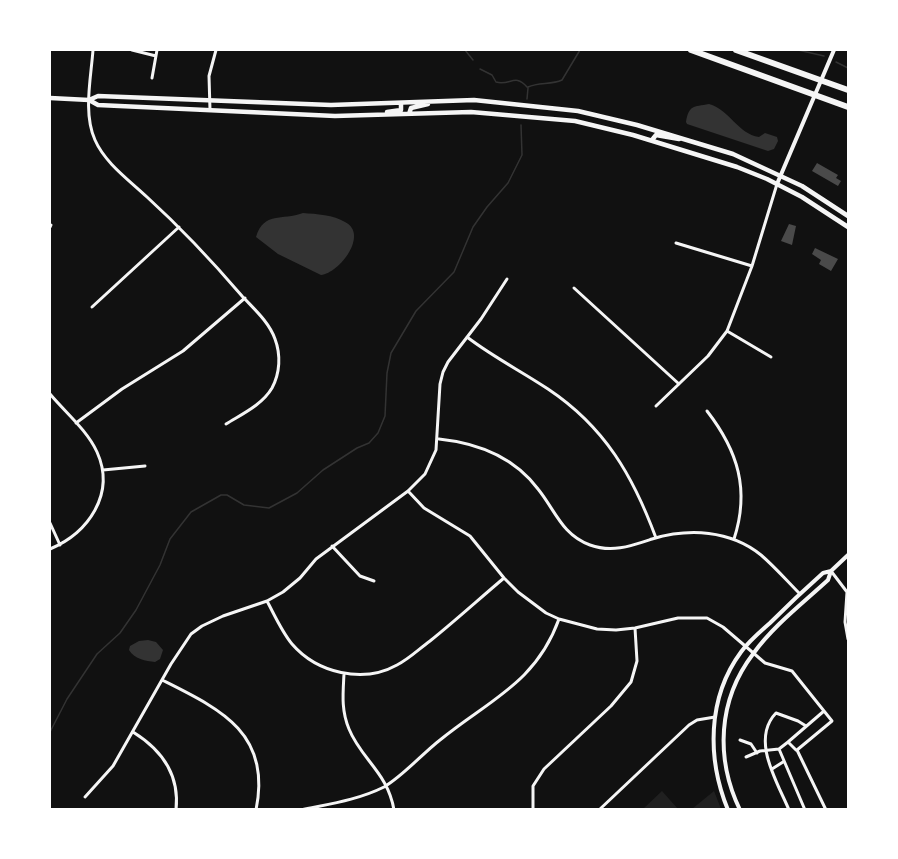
<!DOCTYPE html>
<html>
<head>
<meta charset="utf-8">
<style>
	body { margin:0 }
	#map { position:relative; width:898px; height:859px; overflow:hidden; background:#111; font-family:"PT Sans Narrow",sans-serif }
	canvas { display:block }
	.frame { position:absolute; inset:0; border:51px solid #fff; pointer-events:none }
</style>
</head>
<body>
<div id="map">
<canvas width="898" height="859"></canvas>
<div class="frame"></div>
</div>
<script>
const ctx = document.querySelector('canvas').getContext('2d');
ctx.lineJoin = 'round';
function paint(path, color) { ctx.fillStyle = color; ctx.fill(path, 'evenodd'); }
function strokePath(path, color, width, dash) { ctx.strokeStyle = color; ctx.lineWidth = width; ctx.lineCap = dash ? 'butt' : 'round'; ctx.setLineDash(dash || []); ctx.stroke(path); }
paint(new Path2D(`
	M662 791 678 809H643Z
	M714 791 721 809H692Z`), '#202020');
paint(new Path2D(`
	M709 104C730 110 738 134 759 137L765 133 777 137 778 141 774 149 768 151 687 124 686 122C689 105 693 107 709 104Z
	M303 213C316 214 334 215 345 222 369 234 340 273 321 275L278 254 256 237C264 211 282 221 303 213Z
	M148 640 156 642 163 650 160 659 155 662C146 661 134 659 129 650L130 646 139 641Z`), '#333');
strokePath(new Path2D(`
	M465 50 473 60
	M798 50 824 56
	M836 62 848 68
	M480 69 492 75 496 82C510 86 515 73 527 87
	M528 87C539 82 551 85 562 80L580 50
	M527 99 528 88
	M50 732 67 699 97 654 120 633 136 610 160 565 170 539 191 512 221 495H227L244 505 269 508 297 493 323 470 357 448 369 443 378 433 385 416 387 373 391 353 416 311 454 272 473 227 487 207 508 183 522 155 521 125`), '#333', 1.5);
paint(new Path2D(`
	M817 163 838 175 836 178 841 181 838 186 812 171Z
	M789 224 796 226 792 245 781 241Z
	M815 248 838 259 831 271 819 264 821 260 812 254Z`), '#4a4a4a');
strokePath(new Path2D(`
	M93 50C91 78 83 113 95 140 105 163 129 180 147 197 181 228 212 261 242 296 254 309 269 322 275 339 281 355 280 373 272 388 262 405 242 414 226 424
	M132 50 156 56
	M152 78 157 50
	M210 110 209 76 216 50
	M50 227 51 225
	M676 243 752 266
	M574 288 679 384
	M92 307 179 227
	M727 331 771 357
	M467 337C493 357 521 371 548 389 605 427 633 476 656 538
	M50 394C65 412 87 430 97 452 116 494 88 533 50 549
	M656 406 708 356 727 331 752 266 777 184
	M707 411C738 451 750 490 734 539
	M76 423 122 389 183 351 245 298
	M439 439C477 443 514 457 538 489 555 510 562 535 590 545 612 553 631 546 652 539 689 528 730 530 761 555 775 567 787 581 800 594
	M103 470 145 466
	M408 491 424 508 470 536 504 578 518 592 546 613 559 619 597 629 616 630 635 628 678 618H707L723 627 765 663 792 671 832 721 797 750 826 810
	M50 523 60 545
	M332 546 360 576 374 581
	M831 571 847 592 845 622 848 639
	M267 601C275 616 282 632 292 644 317 673 363 684 397 665 409 659 419 649 430 641 455 621 479 599 504 578
	M344 674C343 693 341 710 349 729 361 759 388 773 394 810
	M162 680C220 709 272 733 256 810
	M133 732C162 750 180 774 176 810
	M740 740 751 744 757 753
	M788 742 824 711
	M779 749 805 810
	M746 757 760 751 779 749 788 742 796 750
	M772 769 783 762
	M85 797 113 766 171 664 191 634 202 626 223 616 267 601 283 592 300 578 316 559 408 491 425 474 436 450 440 384 443 372 448 362 481 319 507 279
	M301 810C329 804 358 800 384 787 403 776 422 754 440 740 489 700 536 683 559 619
	M533 810V786L544 769 611 706 631 682 637 661 635 628
	M599 810 689 725 697 720 715 717
	M789 810C778 783 750 740 776 713L798 721 806 726`), '#f5f5f5', 3);
strokePath(new Path2D(`
	M777 184 834 50
	M728 810C707 759 707 698 741 652 749 641 760 632 770 623 787 606 805 589 823 573L831 571 848 555
	M740 810C715 758 718 700 753 654 773 626 803 603 828 580L831 571`), '#f5f5f5', 4);
strokePath(new Path2D(`
	M50 98 89 100 98 105 335 116 471 112 575 121 633 135 737 167 767 179 802 197 848 227
	M89 100 98 96 331 105 474 100 578 111 637 125 733 154 802 186 848 216
	M387 112 401 110V104
	M409 114 411 108 428 104
	M652 140 656 135 679 139`), '#f5f5f5', 4.5);
strokePath(new Path2D(`
	M691 50 848 107
	M736 50 848 90`), '#f5f5f5', 6);
</script>
</body>
</html>
